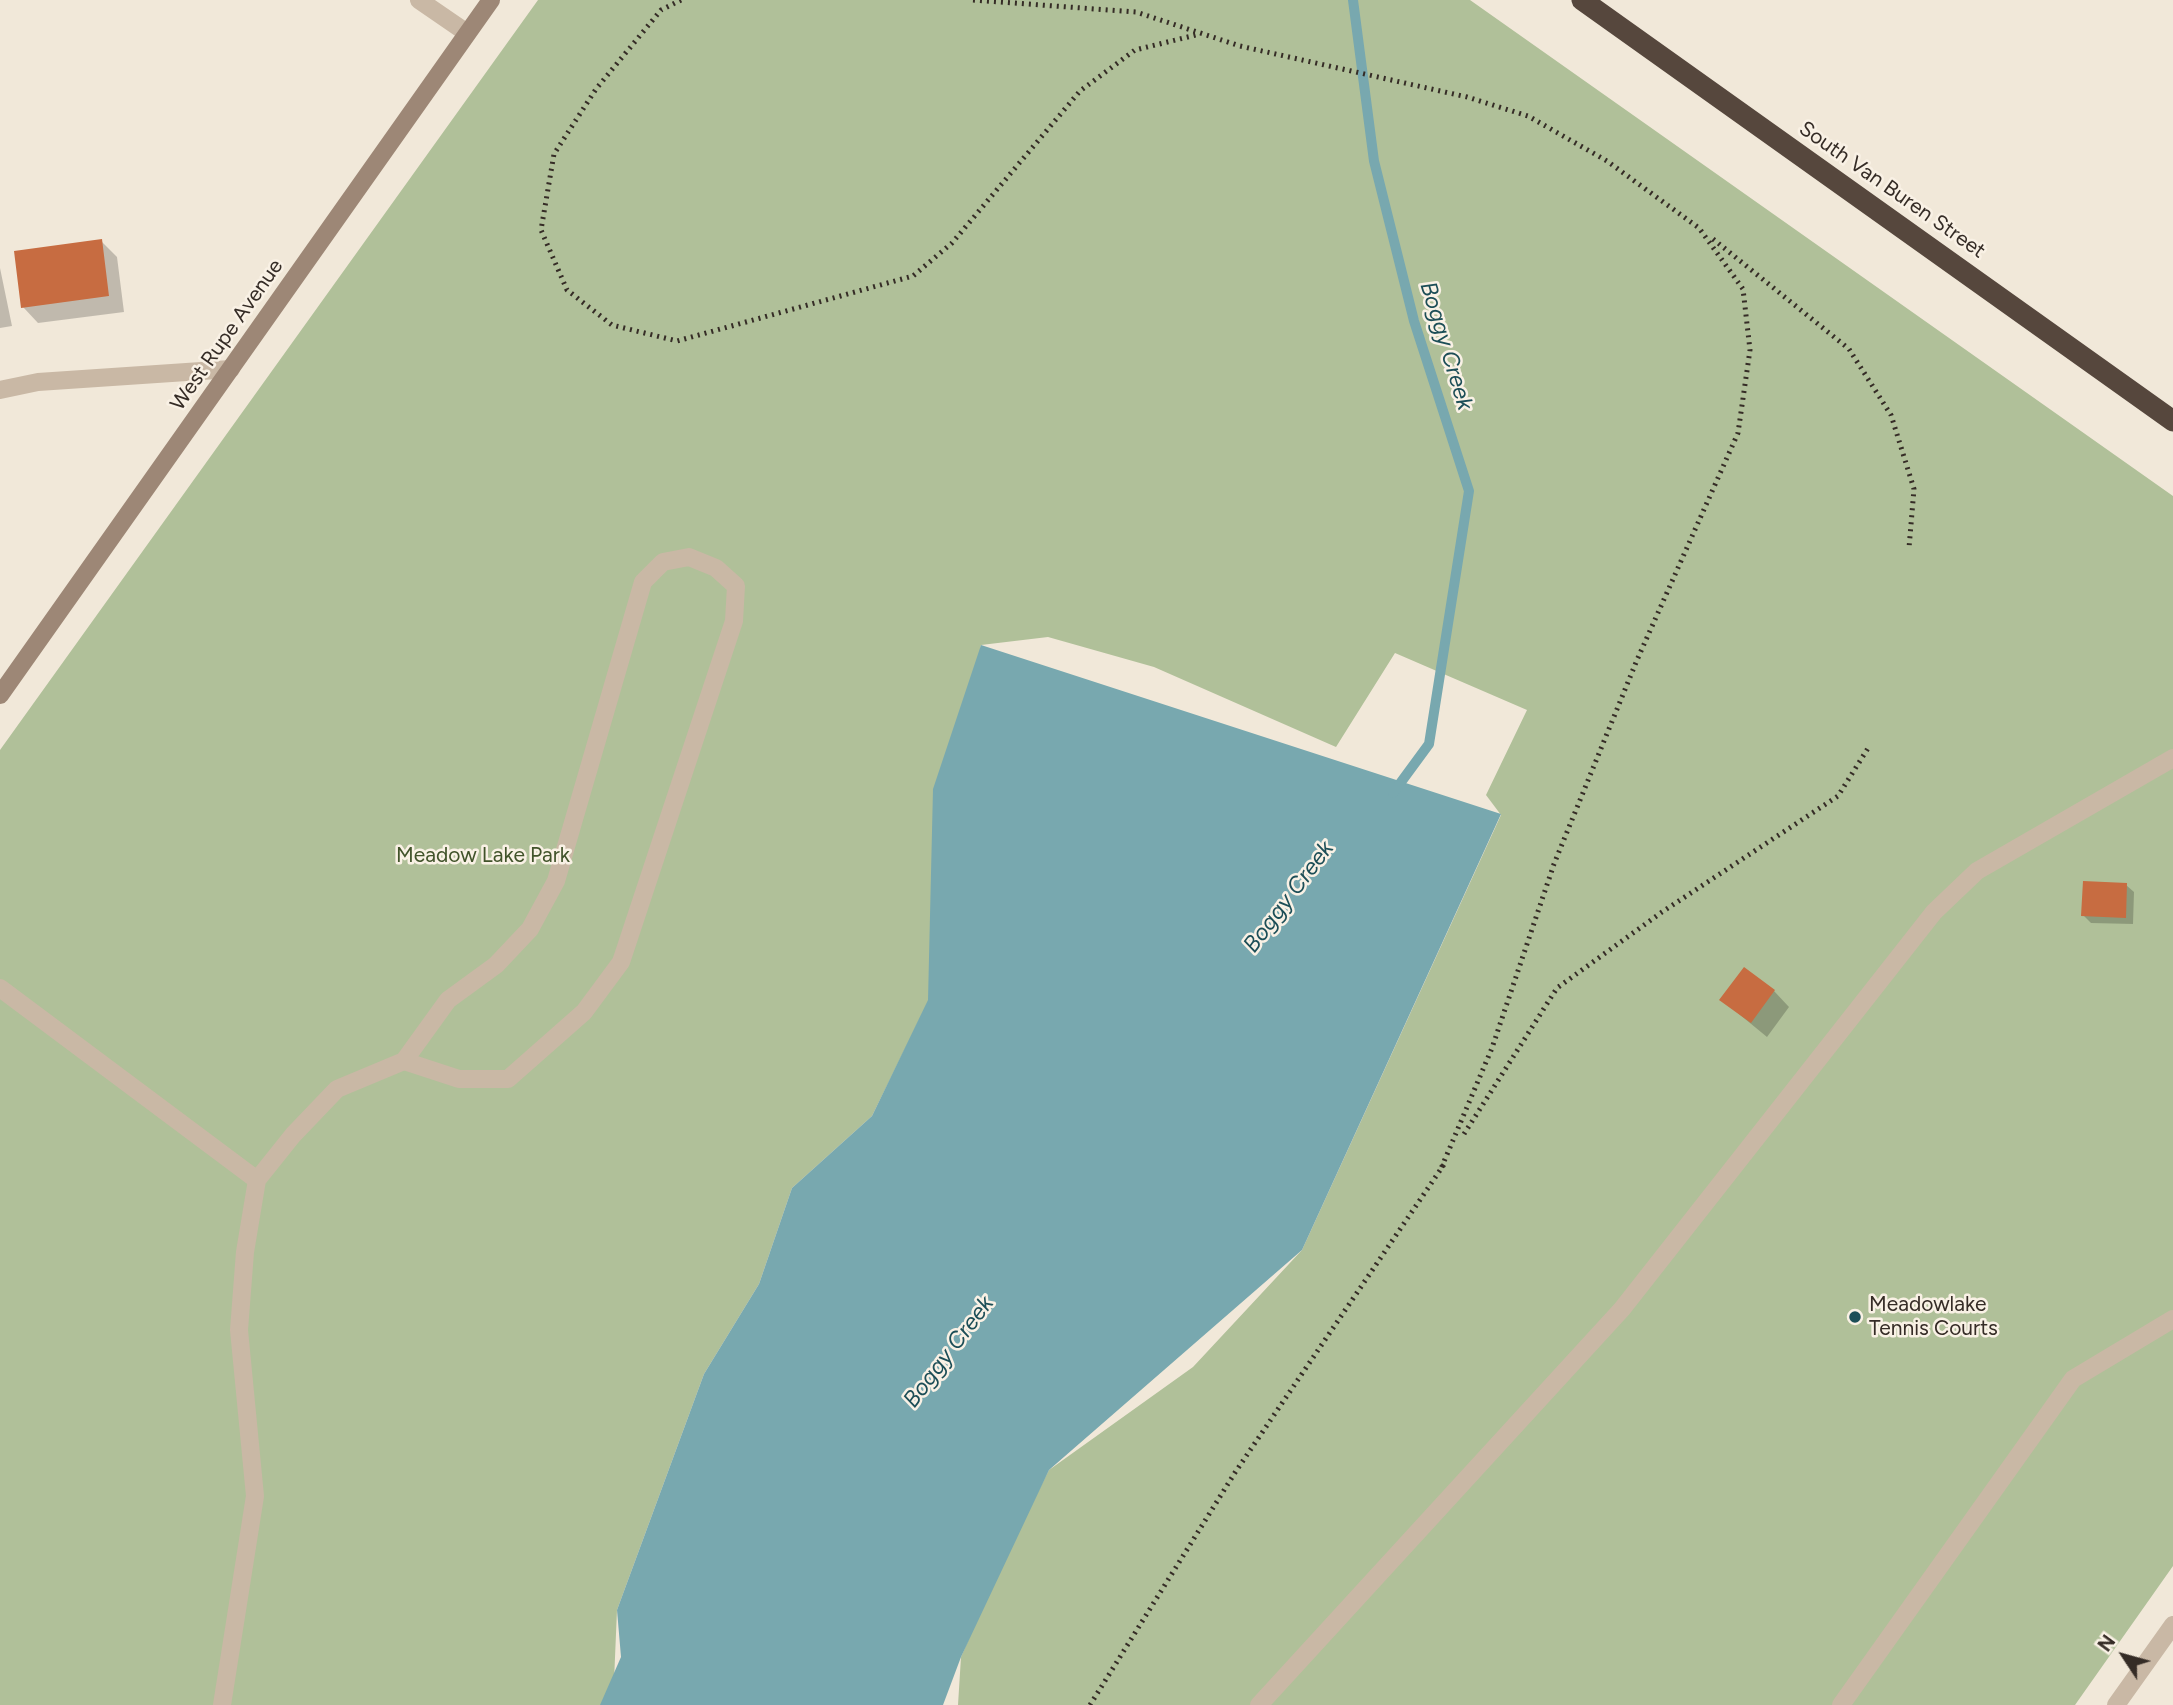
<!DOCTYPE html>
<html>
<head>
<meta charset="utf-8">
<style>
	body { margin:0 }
	#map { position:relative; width:2173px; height:1705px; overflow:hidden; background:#f1e8d9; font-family:Figtree,sans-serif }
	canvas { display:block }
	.north { position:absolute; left:2089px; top:1621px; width:70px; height:70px; -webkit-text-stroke:5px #f9f1e5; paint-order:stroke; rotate:306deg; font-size:19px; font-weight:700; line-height:28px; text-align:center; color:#352c26 }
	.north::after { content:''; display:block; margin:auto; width:24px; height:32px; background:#352c26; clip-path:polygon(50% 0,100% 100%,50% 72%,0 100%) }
</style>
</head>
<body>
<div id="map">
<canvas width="2173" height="1705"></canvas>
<div class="north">N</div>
</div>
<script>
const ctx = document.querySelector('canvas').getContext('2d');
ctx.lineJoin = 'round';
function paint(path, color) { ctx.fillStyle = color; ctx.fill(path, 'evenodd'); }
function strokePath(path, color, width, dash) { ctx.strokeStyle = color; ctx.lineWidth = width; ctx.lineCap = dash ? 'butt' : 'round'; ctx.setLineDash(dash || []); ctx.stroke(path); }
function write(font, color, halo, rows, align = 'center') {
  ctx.font = font + ' Figtree,sans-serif'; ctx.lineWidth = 5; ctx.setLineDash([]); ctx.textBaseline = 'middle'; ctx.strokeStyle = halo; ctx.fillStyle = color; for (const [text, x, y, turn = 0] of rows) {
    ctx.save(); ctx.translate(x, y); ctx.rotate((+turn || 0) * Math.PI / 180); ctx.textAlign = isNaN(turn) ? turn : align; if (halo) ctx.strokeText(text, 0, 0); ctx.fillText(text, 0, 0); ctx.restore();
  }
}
paint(new Path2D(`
	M538 0H1470L2173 496V1566L2075 1705H958L961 1657 1001 1564 1049 1470 1193 1367 1302 1250 1501 815 1486 795 1527 710 1395 653 1336 747 1154 667 1048 637 981 645 939 866 929 1000 872 1116 792 1188 759 1284 704 1374 617 1610 613 1705H0V750Z`), '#b0c099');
paint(new Path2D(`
	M981 645 1501 814 1302 1250 1049 1470 961 1657 943 1705H600L621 1657 617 1610 704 1374 759 1284 792 1188 872 1116 928 1000 933 789Z`), '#78a8af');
paint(new Path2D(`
	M101 241 117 257 124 312 38 323 23 307Z
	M0 268 12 326 0 328Z
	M2126 885 2134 892 2133 924 2091 923 2083 915Z
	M1774 991 1789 1007 1767 1037 1722 1000Z`), '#0003');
strokePath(new Path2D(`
	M1353 0 1374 161 1414 321 1469 491 1429 744 1393 793`), '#78a8af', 10);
paint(new Path2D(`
	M102 239 109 296 21 308 14 251Z
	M2083 881 2127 883 2126 918 2081 916Z
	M1744 967 1775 990 1751 1023 1719 1000Z`), '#c76c41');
strokePath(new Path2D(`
	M689 557 716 568 736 586 734 621 621 962 584 1012 508 1079H459L404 1061 448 1000 496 965 530 929 556 881 643 582 663 562Z
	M0 988 257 1180 245 1252 239 1330 255 1496 222 1705
	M257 1180 293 1135 337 1089 404 1061
	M1259 1705 1622 1309 1934 912 1977 871 2173 758
	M1841 1705 2073 1379 2173 1319
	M2116 1705 2173 1625`), '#c9b8a5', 18);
strokePath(new Path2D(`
	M419 0 467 33
	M0 390 38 382 231 369`), '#c9b8a5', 18);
strokePath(new Path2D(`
	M0 695 491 0`), '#9d8776', 18);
strokePath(new Path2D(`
	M1582 0 2173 421`), '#56473d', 21);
strokePath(new Path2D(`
	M681 0 661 10 596 89 554 154 541 230 567 290 612 325 677 341 913 276 952 243 1080 91 1135 50 1200 34
	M973 0 1136 12 1240 46 1467 97 1528 116 1607 161 1699 228 1743 289 1750 350 1738 433 1637 660 1554 864 1492 1048 1440 1171
	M1713 239 1849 349 1891 415 1914 489 1909 548
	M1464 1134 1557 988 1662 912 1838 796 1870 745
	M1090 1705 1236 1471 1445 1163`), '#352c26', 5, [2, 5]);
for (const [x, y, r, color] of [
	[1855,1317,7,"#1c4e57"]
]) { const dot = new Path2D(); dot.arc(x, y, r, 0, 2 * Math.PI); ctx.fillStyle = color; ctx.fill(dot); strokePath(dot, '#f9f1e5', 2.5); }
write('21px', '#352c26', '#f9f1e5', [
	["South Van Buren Street",1892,190,35],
	["West Rupe Avenue",227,335,-55]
]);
write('21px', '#41532a', '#f9f1e5', [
	["Meadow Lake Park",483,856]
]);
write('21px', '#352c26', '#f9f1e5', [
	["Meadowlake",1869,1305],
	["Tennis Courts",1869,1329]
], 'left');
write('italic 23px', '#1c4e57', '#f9f1e5', [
	["Boggy Creek",1446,346,73],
	["Boggy Creek",1289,897,-53],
	["Boggy Creek",949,1352,-53]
]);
</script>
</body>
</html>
